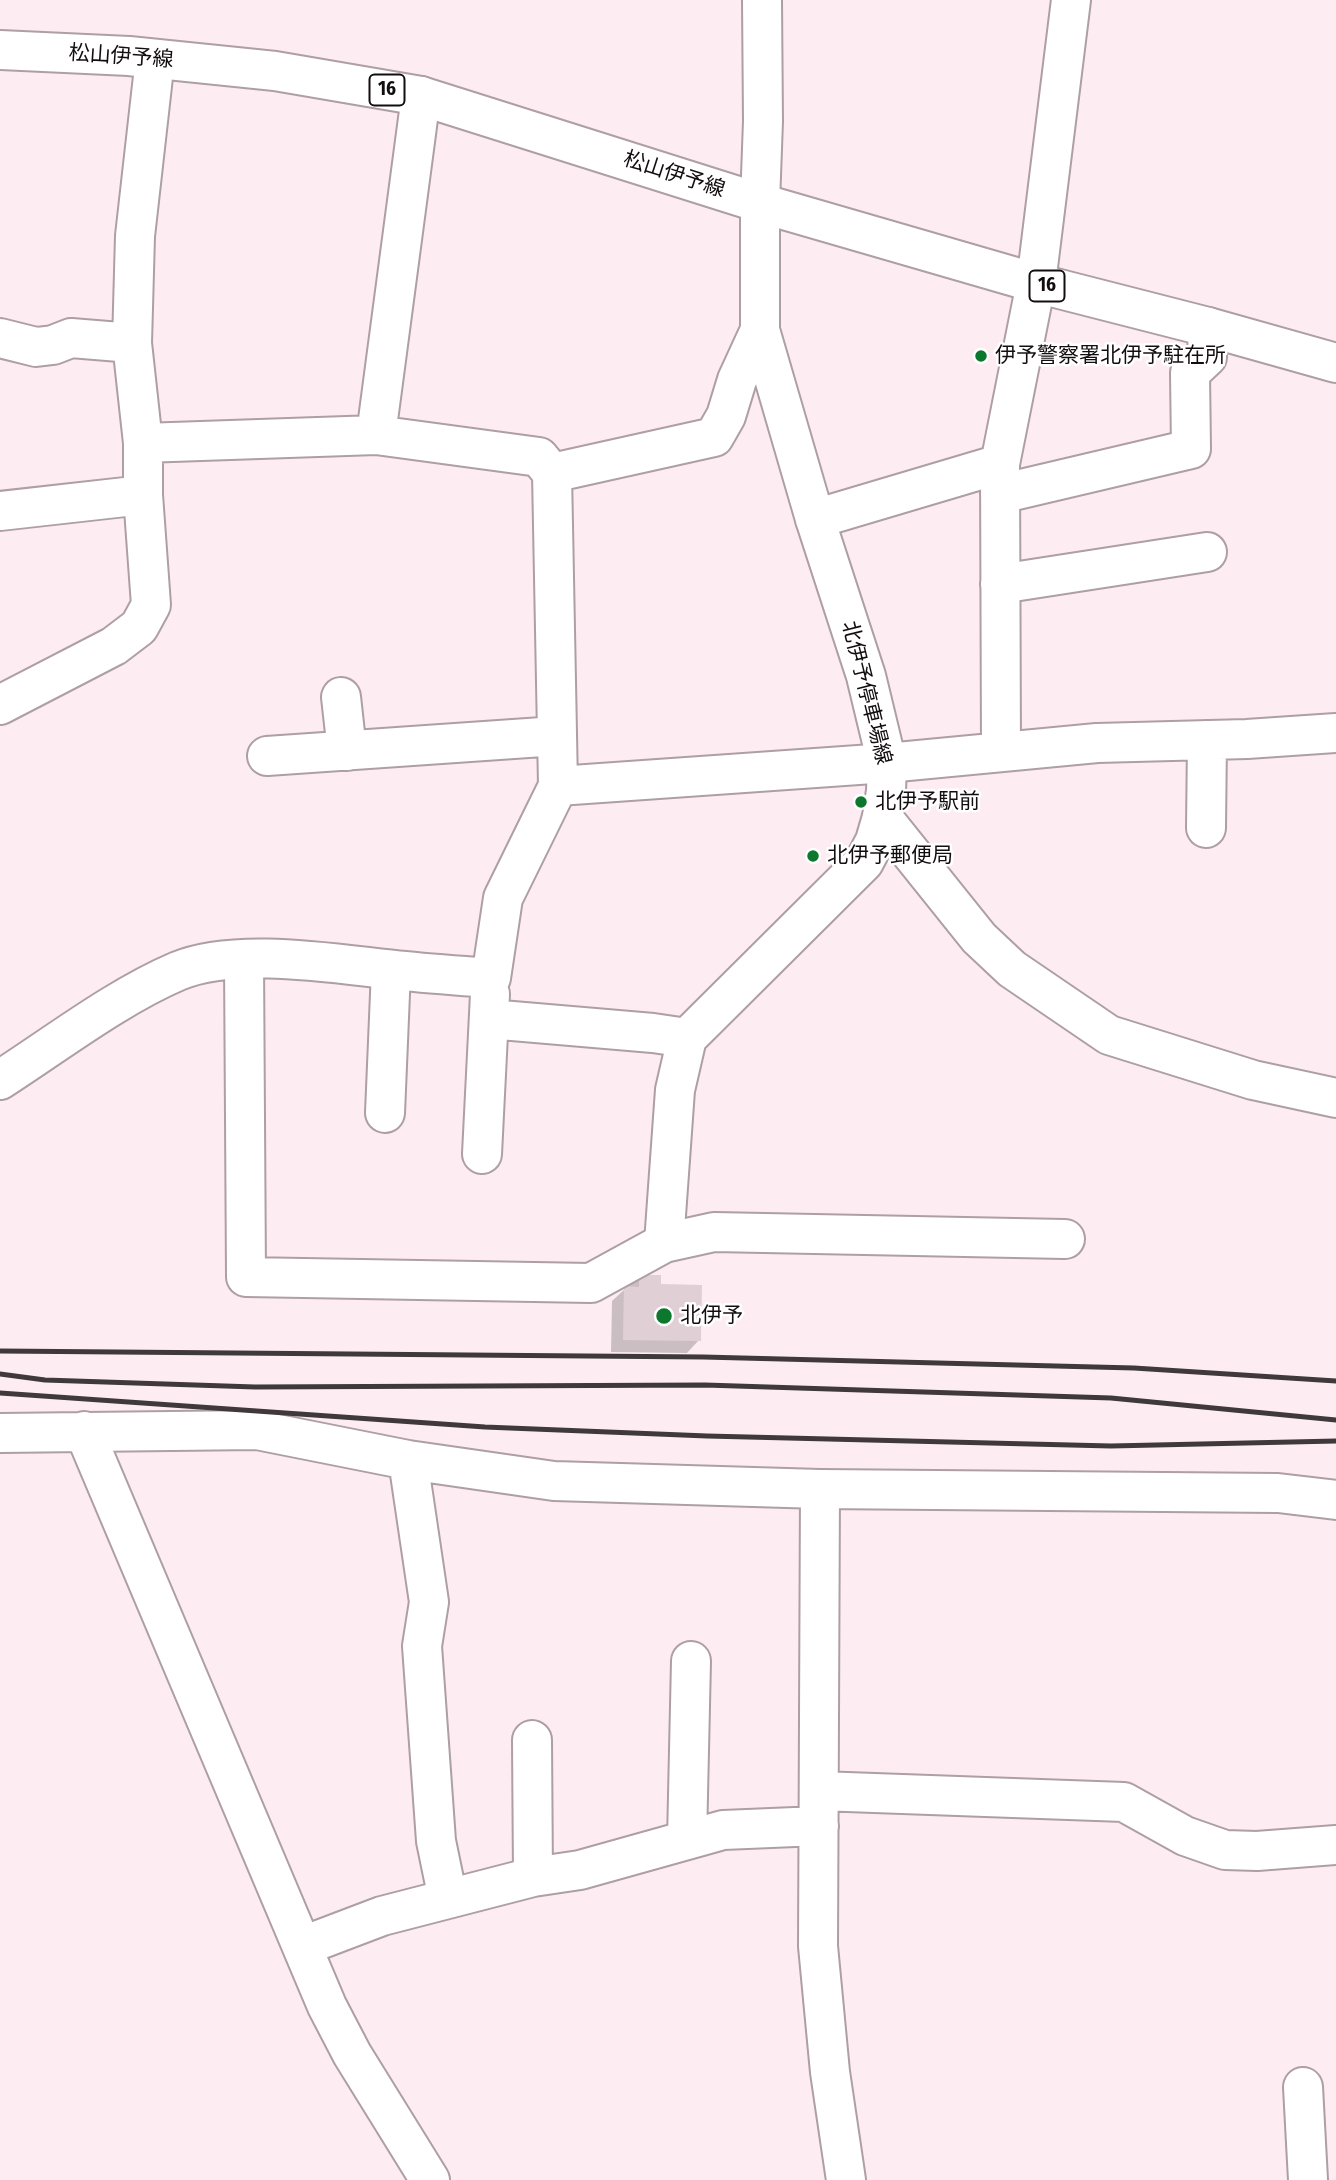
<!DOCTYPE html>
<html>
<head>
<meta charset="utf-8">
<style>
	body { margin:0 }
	canvas { display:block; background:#fdedf2 }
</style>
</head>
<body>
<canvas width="1336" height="2180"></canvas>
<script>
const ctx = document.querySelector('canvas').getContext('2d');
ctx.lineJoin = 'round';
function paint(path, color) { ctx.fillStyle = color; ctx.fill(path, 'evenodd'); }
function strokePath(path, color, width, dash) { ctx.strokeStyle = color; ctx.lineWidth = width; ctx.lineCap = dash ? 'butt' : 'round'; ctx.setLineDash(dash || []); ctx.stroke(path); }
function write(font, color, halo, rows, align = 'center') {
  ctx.font = font + ' "Fira Sans Condensed","Noto Sans JP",sans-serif'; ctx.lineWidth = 5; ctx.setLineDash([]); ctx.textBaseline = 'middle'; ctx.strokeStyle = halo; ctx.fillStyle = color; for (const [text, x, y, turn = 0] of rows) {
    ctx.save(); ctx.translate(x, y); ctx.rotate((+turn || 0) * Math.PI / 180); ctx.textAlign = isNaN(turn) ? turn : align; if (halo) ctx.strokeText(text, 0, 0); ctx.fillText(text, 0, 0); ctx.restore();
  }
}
paint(new Path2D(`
	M639 1276 699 1340 687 1353 611 1352 612 1301Z`), '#0003');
paint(new Path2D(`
	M639 1275H661V1284L702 1285 701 1341 623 1340 624 1286 639 1287Z`), '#e0d0d5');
const minor = new Path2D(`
	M760 203 763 121 762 0
	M0 338 36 347 53 345 71 338 132 343
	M376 435 421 96
	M143 443 376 435 539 457 552 473 558 786
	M552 473 714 437 726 416 737 380 760 330
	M1000 494 1191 449 1190 373 1207 357 1208 327
	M0 511 143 495
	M815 519 1000 464
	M1000 584 1207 552
	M341 697 347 751
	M0 705 114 646 139 627 151 605 143 495V443L132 343 135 236 155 59
	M1001 751 1000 464 1036 283 1071 0
	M267 756 557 736
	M882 817 979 938 1012 969 1109 1035 1253 1080 1336 1098
	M1206 828 1207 740
	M244 960 246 1277 591 1283 664 1243 714 1232 1065 1239
	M489 1019 653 1033 687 1038
	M0 1080C56 1044 117 997 178 971 238 946 341 965 405 971 434 974 462 976 491 978L503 898 558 786 887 763 1097 743 1247 739 1336 733
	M385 1113 391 970
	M482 1154 490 994
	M84 1431 327 2006 352 2054 430 2180
	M0 1433 257 1430 408 1460 554 1481 820 1489 1278 1493 1336 1500
	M408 1460 429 1602 422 1646 436 1841 448 1899
	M820 1489 818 1946 830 2072 846 2180
	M532 1740 533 1877
	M819 1791 1124 1802 1185 1836 1225 1850 1257 1851 1336 1845
	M687 1840 691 1661
	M303 1946 382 1916 533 1877 580 1870 723 1830 819 1826
	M1303 2087 1308 2180`);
const major = new Path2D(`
	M0 50 129 56 275 71 421 96 760 203 1036 283 1208 327 1336 363
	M664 1243 675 1090 687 1038 864 862 875 841 882 817 886 791 887 763 866 676 815 519 760 330V203`);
strokePath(minor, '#ae9fa4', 42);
strokePath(major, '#ae9fa4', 42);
strokePath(minor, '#fff', 38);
strokePath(major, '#fff', 38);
strokePath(new Path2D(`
	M0 1351 703 1357 1134 1368 1336 1381
	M0 1374 45 1380 255 1387 705 1385 1111 1398 1336 1420
	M0 1393 485 1427 707 1436 1111 1446 1336 1441`), '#40393c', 5);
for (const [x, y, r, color] of [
	[981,356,7,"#0b782d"],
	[861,802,7,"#0b782d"],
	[813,856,7,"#0b782d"],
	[664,1316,9,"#0b782d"]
]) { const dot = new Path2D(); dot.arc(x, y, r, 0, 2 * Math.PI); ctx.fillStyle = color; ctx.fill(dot); strokePath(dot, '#fff', 2.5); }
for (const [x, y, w] of [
	[387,90,35],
	[1047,286,35]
]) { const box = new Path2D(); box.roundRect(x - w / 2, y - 15.5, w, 31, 5); ctx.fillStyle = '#fff'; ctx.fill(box); strokePath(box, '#120d0f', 2); }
write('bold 19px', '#120d0f', null, [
	["16",387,90],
	["16",1047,286]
]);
write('21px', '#120d0f', '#fff', [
	["松山伊予線",121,57,4],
	["松山伊予線",674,175,18],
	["北伊予停車場線",866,693,76]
]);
write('21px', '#120d0f', '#fff', [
	["伊予警察署北伊予駐在所",995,356],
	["北伊予駅前",875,802],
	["北伊予郵便局",827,856],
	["北伊予",680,1316]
], 'left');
</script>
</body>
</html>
